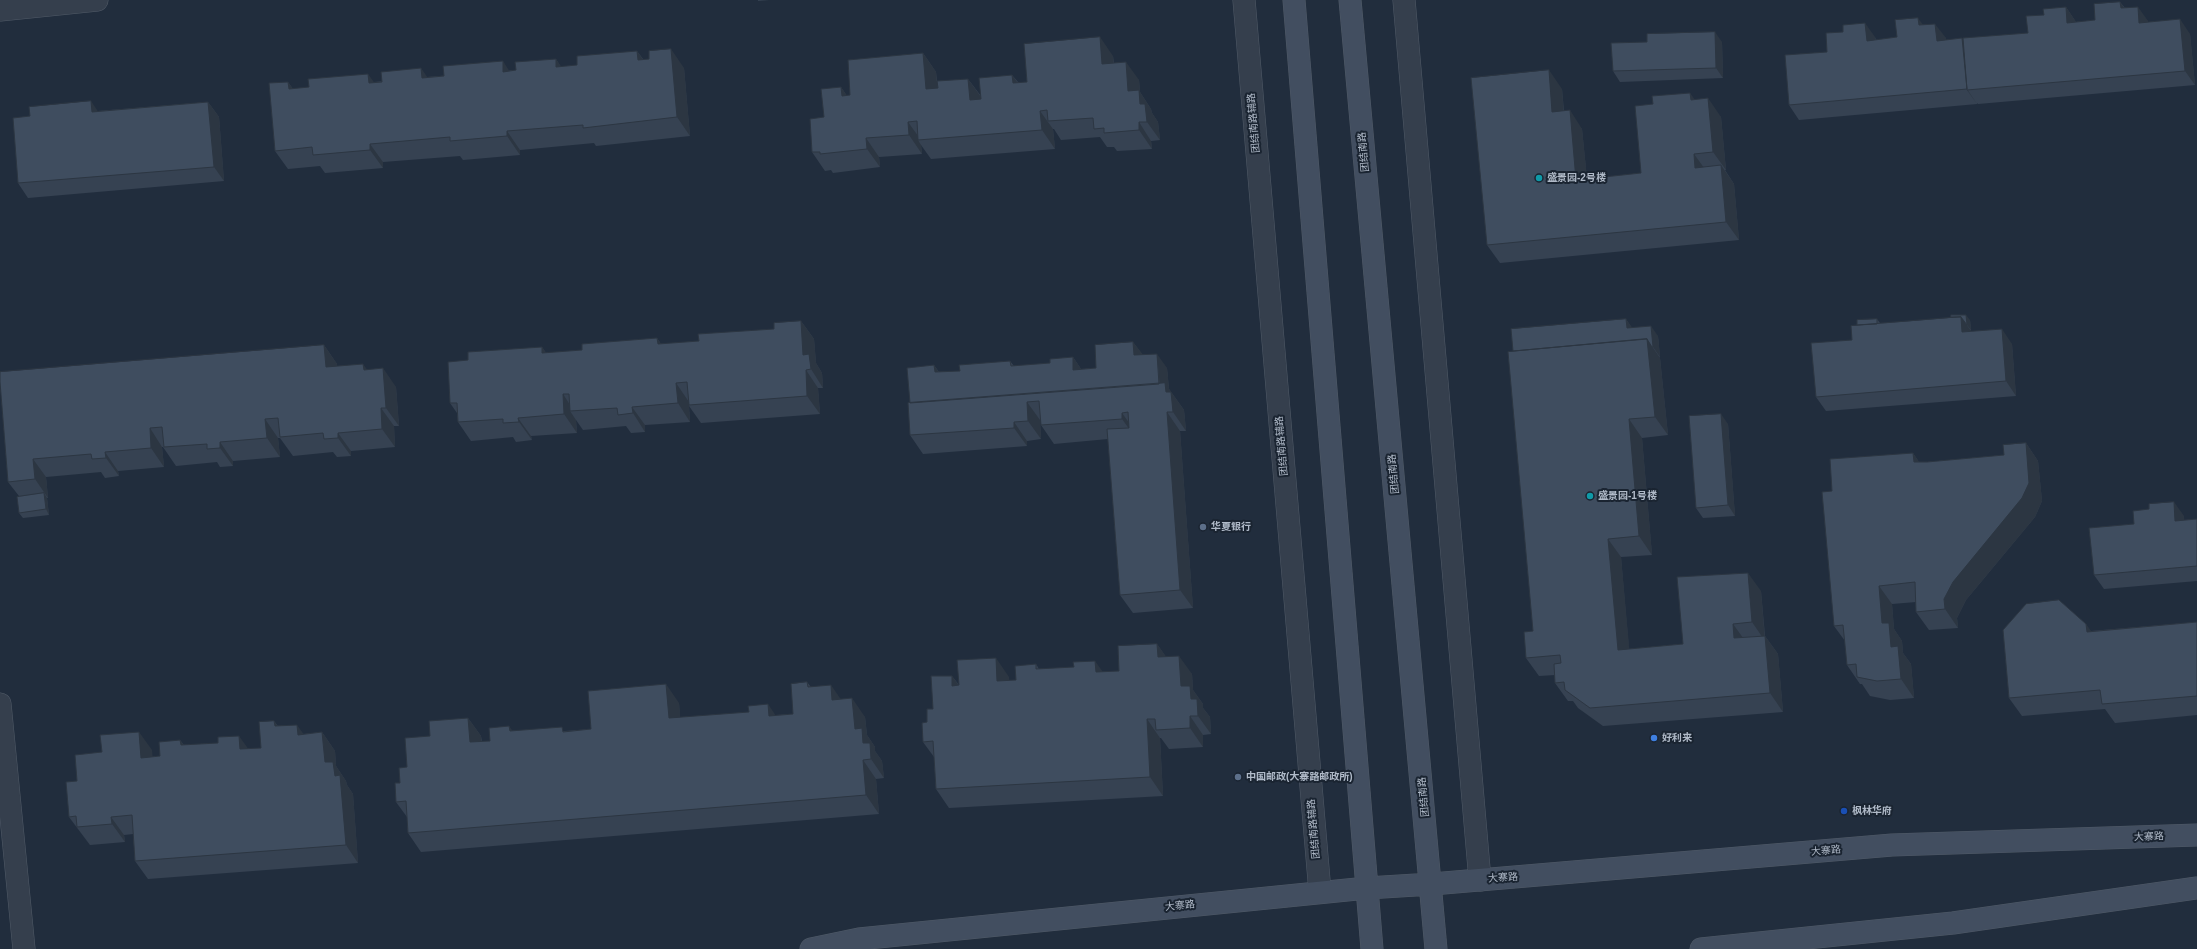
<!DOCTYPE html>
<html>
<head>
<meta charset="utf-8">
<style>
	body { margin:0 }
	canvas { display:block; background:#212d3d }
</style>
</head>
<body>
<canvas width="2197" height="949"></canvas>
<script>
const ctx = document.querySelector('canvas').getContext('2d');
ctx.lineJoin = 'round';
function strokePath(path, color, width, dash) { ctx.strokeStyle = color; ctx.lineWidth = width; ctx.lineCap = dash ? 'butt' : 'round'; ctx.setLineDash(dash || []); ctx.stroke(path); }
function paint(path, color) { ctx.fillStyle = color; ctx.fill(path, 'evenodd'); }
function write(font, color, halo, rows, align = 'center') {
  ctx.font = font + ' Arial,"Noto Sans SC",sans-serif'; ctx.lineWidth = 4; ctx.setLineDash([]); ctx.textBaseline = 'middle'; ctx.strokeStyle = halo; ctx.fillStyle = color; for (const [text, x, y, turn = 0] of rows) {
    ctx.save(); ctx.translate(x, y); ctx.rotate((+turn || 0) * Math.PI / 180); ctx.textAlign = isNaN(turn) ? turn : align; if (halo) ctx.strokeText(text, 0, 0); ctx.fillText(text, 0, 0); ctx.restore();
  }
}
const street = new Path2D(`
	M1244 0 1320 892
	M1404 0 1480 880
	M0 10 97 0
	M0 704 24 949`);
const secondary = new Path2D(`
	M1294 0 1372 949
	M1350 0 1436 949
	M811 949 859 939 1367 888 1432 884 1892 845 2197 835
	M1701 949 1953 923 2197 888`);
strokePath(street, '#505a67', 23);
strokePath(secondary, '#505a67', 23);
strokePath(street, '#353f4d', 22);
strokePath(secondary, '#424e60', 22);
paint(new Path2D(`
	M758 0H769L758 1Z
	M2120 2 2125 8 2148 21V22L2190 34 2195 85 1978 104 1977 103V104L1799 120 1789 105 1827 52 1875 37 1876 40 1897 37 1923 25 1946 38V40L1962 38 1963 39 2028 33 2044 15 2066 7 2076 22 2095 20Z
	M1722 42 1723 78 1620 82 1613 71Z
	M637 51 643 59 684 68 690 136 596 146 594 143 520 150V155L463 160 460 156 383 162V168L325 173 320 166 288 169 275 151 288 82 293 89 374 82 427 77 516 70 556 59 561 67 577 65Z
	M923 53 936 72 938 88 968 79 981 96 1012 75 1018 82H1027L1113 56 1114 63 1139 80 1140 92 1151 109 1152 113 1158 122 1160 140 1151 141 1152 149 1117 151 1114 147H1107L1100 137 1061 140 1054 129H1053L1055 149 931 159 921 145 922 154 879 157 880 167 833 173 831 170 825 171 812 152 824 117 841 87 847 96 850 95Z
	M1562 89 1564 111 1582 129 1587 179 1641 173 1653 104 1695 99 1721 117 1726 170H1725L1734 184 1739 240 1500 263 1487 245Z
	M208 102 219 117 224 181 28 198 18 183 98 111Z
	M1626 319 1632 328 1658 336 1660 357H1659L1660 358 1668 435 1642 438 1652 555 1621 557 1629 649 1683 644 1761 591 1765 636 1778 654 1783 712 1603 726 1578 708 1573 701H1568L1555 683V675L1539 676 1526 658 1533 631 1513 351Z
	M1877 319 1880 323 1970 320 1971 330H1970L1971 331 2012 344 2016 396 1826 411 1816 397 1852 340 1857 325Z
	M801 321 814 339 816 363 822 373 823 388H818L820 414 701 423 689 406 690 422 645 425V432L631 433 626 426 583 430 576 420 577 433 531 436 532 440 516 442 513 437 471 441 458 422 457 413 450 403 542 347 546 353 582 350 657 338 661 344 699 341 774 329Z
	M1133 342 1142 354 1167 368 1169 389 1184 410 1186 431H1180L1193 608 1133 613 1120 595 1108 439 1054 444 1041 425V420H1040L1041 439 1027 441V446L923 454 910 435V403L934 365 939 372 960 371 1010 361 1014 366 1050 363 1073 357 1081 369 1096 368Z
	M324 345 337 364V366L367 370 396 387 399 426H394L395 447 351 451V456L337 457 333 452 293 456 280 438H278L280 457 233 461V466L220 467 217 462 176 466 163 447H162L164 467 118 471 119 476 105 478 101 472 46 477 48 498H47L49 515 23 518 19 513V496L8 482 0 382Z
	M1728 424 1735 516 1703 518 1696 508Z
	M2026 443 2038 461 2042 501 2035 517 1966 600 1957 618 1958 628 1929 630 1916 612V602L1892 604 1894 629 1902 641 1903 653 1911 664 1914 698 1890 700 1870 696 1862 684H1860L1847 665 1845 641 1834 626 1832 491 1913 453 1919 462H1927L2004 455Z
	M2184 516V520L2197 519V581L2104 589 2094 575 2134 524Z
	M2197 622V715L2115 723 2105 709 2022 716 2009 698 2091 631Z
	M1157 644 1166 657 1192 674 1193 690 1203 704V708L1210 717 1211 734 1203 735V747L1169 749 1161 738H1160L1163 796 949 808 936 789 934 757 923 742 927 722 933 709 952 676 959 685 1009 677V680H1016L1036 664 1039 669 1103 672 1119 671Z
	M807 682 811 687 841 699 865 717 867 735 875 747V751L882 761 884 778 876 779 879 814 421 852 408 833 407 817 396 802 400 783 407 767 430 736 468 718 481 736 482 741H490L513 731H565L591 729 679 703 680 718 776 715 793 714Z
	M274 721 278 726 304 734 322 732 335 751 336 766 346 781 347 785 353 794 358 863 148 879 135 861 133 834 124 835 125 842 90 845 69 817 77 781 152 750V757L160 756 180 740 184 745 248 748H261Z`), '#364252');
paint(new Path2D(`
	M2120 2 2130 16 2121 8Z
	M2066 7 2076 22 2067 23Z
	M2138 7 2148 21 2149 37 2139 23Z
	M1918 18 1929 33 1919 25Z
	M2180 19 2190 34 2195 85 2185 71Z
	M1865 23 1875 37 1877 55 1867 41Z
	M1935 24 1946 38 1947 55 1937 41Z
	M1715 32 1722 42 1723 78 1716 68Z
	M1100 37 1113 56 1115 82 1102 64Z
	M1962 38 1972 52 1967 90 1977 104 1967 89Z
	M671 49 684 68 690 136 677 117Z
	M637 51 650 70 638 60Z
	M923 53 936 72 939 108 926 89Z
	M556 59 568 77 556 67Z
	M503 61 515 80 503 72Z
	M1126 62 1139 80 1140 92 1151 109 1152 113 1158 122 1160 140 1147 122 1128 91Z
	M421 68 434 87 422 78Z
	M1549 70 1562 89 1565 130 1552 112Z
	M368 74 381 92 369 83Z
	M1012 75 1025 93 1013 83Z
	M968 79 981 97 983 119 970 100Z
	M288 82 301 100 289 89Z
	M841 87 854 106 842 96Z
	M1690 93 1703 111 1691 100Z
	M1708 98 1721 117 1726 170 1713 152Z
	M91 101 101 116 92 112Z
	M208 102 219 117 224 181 214 167Z
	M1570 110 1582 129 1589 198 1576 180Z
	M1040 111 1053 129 1055 149 1042 130Z
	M908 122 921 140H918L921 145 922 154 909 135Z
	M1139 122 1151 141 1152 149 1139 130Z
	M507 131 520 150V155L507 136Z
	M866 138 879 157 880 167 867 149Z
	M370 144 383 162V168L370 150Z
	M1694 154 1707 172 1695 168Z
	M1721 165 1734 184 1739 240 1726 222Z
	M1966 315 1970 320 1971 330 1967 325Z
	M1961 317 1971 331 1962 332Z
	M1626 319 1633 329 1627 328Z
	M801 321 814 339 816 363 822 373 823 388 811 369 803 355Z
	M1651 326 1658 336 1660 357 1653 347Z
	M2002 329 2012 344 2016 396 2006 381Z
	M657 338 670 357 658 344Z
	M1647 339 1660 358 1668 435 1655 417Z
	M1133 342 1144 356 1134 355Z
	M324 345 337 364 339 385 326 367Z
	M542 347 555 365 542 353Z
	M1157 354 1167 368 1169 389 1184 410 1186 431 1173 412 1160 387Z
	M1073 357 1083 372 1073 370Z
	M363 364 376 382 364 370Z
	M934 365 944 380 935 372Z
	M383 368 396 387 399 426 386 408Z
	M806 370 818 388 820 414 807 396Z
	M676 383 689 402V406L690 422 678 403Z
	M563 394 574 411H570L576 420 577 433 564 414Z
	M1027 402 1040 420 1041 439 1028 421Z
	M632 407 645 425V432L633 413Z
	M381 408 394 426 395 447 382 429Z
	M1167 412 1180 431 1193 608 1180 590Z
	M1122 413 1135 431V437L1122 419Z
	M1721 414 1728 424 1735 516 1728 505Z
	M518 418 531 436 532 440 519 422Z
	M265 419 278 438 280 457 267 438Z
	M1629 419 1642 438 1652 555 1639 536Z
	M1014 422 1027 441V446L1014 428Z
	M150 428 162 447 164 467 151 448Z
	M338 433 351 451V456L338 438Z
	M220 442 233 461V466L220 448Z
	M2026 443 2038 461 2042 501 2035 517 1966 600 1957 618 1958 628 1945 609 1944 599Z
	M105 452 118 471 119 476 106 458Z
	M1913 453 1926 472 1914 462Z
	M33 459 46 477 48 498 35 479Z
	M44 493 47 498 49 515 46 509Z
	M2174 502 2184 516 2185 535 2175 521Z
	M1608 539 1621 557 1631 668 1618 650Z
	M1748 573 1761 591 1765 641 1752 622Z
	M1879 586 1892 604 1894 629 1902 641 1903 653 1911 664 1914 698 1901 679 1882 623Z
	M1733 624 1746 642 1734 638Z
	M2086 624 2099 642 2087 632Z
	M1765 636 1778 654 1783 712 1770 693Z
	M1157 644 1170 662 1158 657Z
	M1179 656 1192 674 1193 690 1203 704V708L1210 717 1211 734 1198 716 1181 686Z
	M996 658 1009 677 1010 699 997 681Z
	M1095 661 1108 679 1096 672Z
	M952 676 965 694 952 686Z
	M666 684 679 703 682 737 669 718Z
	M831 685 844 704 832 700Z
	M852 698 865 717 867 735 875 747V751L882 761 884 778 871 759 863 743 855 729Z
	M768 704 780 722 769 716Z
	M1190 716 1203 735V747L1190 728Z
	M468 718 481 736 483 761 470 742Z
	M1147 719 1160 738 1163 796 1150 777Z
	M274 721 287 739 275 726Z
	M297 725 310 743 298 735Z
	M509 726 522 744 510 731Z
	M139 732 152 750 154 777 141 758Z
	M322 732 335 751 336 766 346 781 347 785 353 794 358 863 346 845 325 762Z
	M239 736 252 754 240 749Z
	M180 740 193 758 181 745Z
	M863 760 876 779 879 814 866 795Z
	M111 817 124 835 125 842 112 824Z`), '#2c3642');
const building = new Path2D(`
	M2120 2 2121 8 2138 7 2139 23 2180 19 2185 71 1967 90 1963 38 2028 33 2026 16 2044 15 2043 9 2066 7 2067 23 2095 20 2094 4Z
	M1918 18 1919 25 1935 24 1937 41 1962 38 1967 89 1789 105 1785 55 1827 52 1826 33 1843 32V25L1865 23 1867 41 1897 37 1895 20Z
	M1715 32 1716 68 1613 71 1611 43 1647 42V34Z
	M1100 37 1102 64 1126 62 1128 91 1139 90 1140 104H1145L1147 122H1139V130L1104 133V128L1094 129 1093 118 1048 121 1047 110 1040 111 1042 130 918 140 917 121 908 122 909 135 866 138 867 149 820 154V152H812L810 119 824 117 821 89 841 87 842 96 850 95 848 60 923 53 926 89 938 88 937 81 968 79 970 100 981 99 979 78 1012 75 1013 83 1027 82 1024 44Z
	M671 49 677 117 583 128V125L507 131V136L450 141V137L370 144V150L313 155 312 147 275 151 269 83 288 82 289 89 309 87 308 79 368 74 369 83 382 82 381 72 421 68 422 78 444 76 443 66 503 61V72L516 70 515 62 556 59V67L577 65V56L637 51 638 60 649 59V51Z
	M1549 70 1552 112 1570 110 1576 180 1641 173 1635 106 1653 104 1652 96 1690 93 1691 100 1708 98 1713 152 1694 154 1695 168 1721 165 1726 222 1487 245 1471 78Z
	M91 101 92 112 208 102 214 167 18 183 13 118 30 116 29 107Z
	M1951 315H1966L1967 325 1961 317H1951Z
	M1961 317 1962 332 2002 329 2006 381 1816 397 1811 343 1852 340 1851 326Z
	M1626 319 1627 328 1651 326 1653 347H1652L1647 339 1513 351 1511 329Z
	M1877 319V324L1857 325V320Z
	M801 321 803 355 809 354 811 369 806 370 807 396 689 405 687 382 676 383 678 403 632 407 633 413 618 415 617 408 570 411 569 394H563L564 414 518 418 519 422 503 423V419L458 422 457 403H450L448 362 468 360V352L542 347V353L582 350V344L657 338 658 344 699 341 698 334 774 329V323Z
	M1647 339 1655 417 1629 419 1639 536 1608 539 1618 650 1683 644 1677 577 1748 573 1752 622 1733 624 1734 638 1765 636 1770 693 1590 708 1565 690 1564 682 1555 683 1554 664 1561 663 1560 655 1526 658 1524 632 1533 631 1508 352Z
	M1133 342 1134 355 1157 354 1159 384 910 403 907 368 934 365 935 372 960 371 959 365 1010 361 1011 366 1050 363V359L1073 357V370L1096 368 1095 345Z
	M324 345 326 367 363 364 364 370 383 368 386 408H381L382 429 338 433V438L324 439 323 433 280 437 278 418 265 419 267 438 220 442V448L207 449V444L164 447 162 427 150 428 151 448 105 452 106 458 92 459 91 454 33 459 35 479 8 482 0 382V372Z
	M1165 383 1166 392H1171L1173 412H1167L1180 590 1120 595 1107 429 1129 428 1128 412 1122 413V419L1041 425 1039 401 1027 402 1028 421 1014 422V428L910 435 908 403Z
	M1721 414 1728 505 1696 508 1689 416Z
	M2026 443 2029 483 2022 498 1953 582 1944 599 1945 609 1916 612 1915 582 1879 586 1882 623H1889L1891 647 1898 646 1901 679 1877 681 1857 677 1856 664 1847 665 1843 625 1834 626 1822 492 1832 491 1830 459 1913 453 1914 462H1927L2004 455 2003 445Z
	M44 493 46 509 19 513 17 497Z
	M2174 502 2175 521 2197 519V566L2094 575 2089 528 2134 524 2133 511 2149 509V504Z
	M2059 600 2086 624 2087 632 2197 622V696L2102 704 2100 690 2009 698 2003 630 2026 604Z
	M1157 644 1158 657 1179 656 1181 686H1190L1191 699H1197L1198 716H1190V728L1156 730 1155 719H1147L1150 777 936 789 933 741 923 742 922 723 927 722V709H933L931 676H952V686L959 685 957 660 996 658 997 681 1016 680 1015 666 1036 664V669L1074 667 1073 662 1095 661 1096 672 1119 671 1118 646Z
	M807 682 808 687 831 685 832 700 852 698 855 729 862 728 863 743H870L871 759 863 760 866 795 408 833 406 801 396 802 395 783H400L399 768 407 767 405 738 430 736 429 721 468 718 470 742 490 741 489 728 509 726 510 731 562 727 563 732 591 729 588 691 666 684 669 718 749 712 748 706 768 704 769 716 793 714 791 684Z
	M274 721 275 726 297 725 298 735 322 732 325 762H333L335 776 340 775 346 845 135 861 132 815 111 817 112 824 77 827 76 816 69 817 66 782 77 781 75 755 102 752 100 735 139 732 141 758 160 756 159 742 180 740 181 745 218 743V737L239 736 240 749 261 748 259 722Z`);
paint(building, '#3f4d5f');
strokePath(building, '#2c3642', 1);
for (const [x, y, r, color] of [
	[1539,178,4,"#0f9aa8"],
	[1590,496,4,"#0f9aa8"],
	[1203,527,4,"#5c6f8a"],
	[1654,738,4,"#3f7fe0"],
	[1238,777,4,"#5c6f8a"],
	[1844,811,4,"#1a4fb4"]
]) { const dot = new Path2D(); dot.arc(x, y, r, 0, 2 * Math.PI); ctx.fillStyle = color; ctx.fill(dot); strokePath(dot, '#1a2431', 1.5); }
write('10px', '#b0bac8', '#1a2431', [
	["团结南路辅路",1254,123,-95],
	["团结南路",1364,152,-95],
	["团结南路辅路",1282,446,-95],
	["团结南路",1394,474,-95],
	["团结南路",1424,797,-95],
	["团结南路辅路",1314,829,-95],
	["大寨路",2149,837,-2],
	["大寨路",1826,851,-5],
	["大寨路",1503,878,-4],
	["大寨路",1180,906,-6]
]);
write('bold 10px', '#b0bac8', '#1a2431', [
	["盛景园-2号楼",1547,178],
	["盛景园-1号楼",1598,496],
	["华夏银行",1211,527],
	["好利来",1662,738],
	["中国邮政(大寨路邮政所)",1246,777],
	["枫林华府",1852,811]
], 'left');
</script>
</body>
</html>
